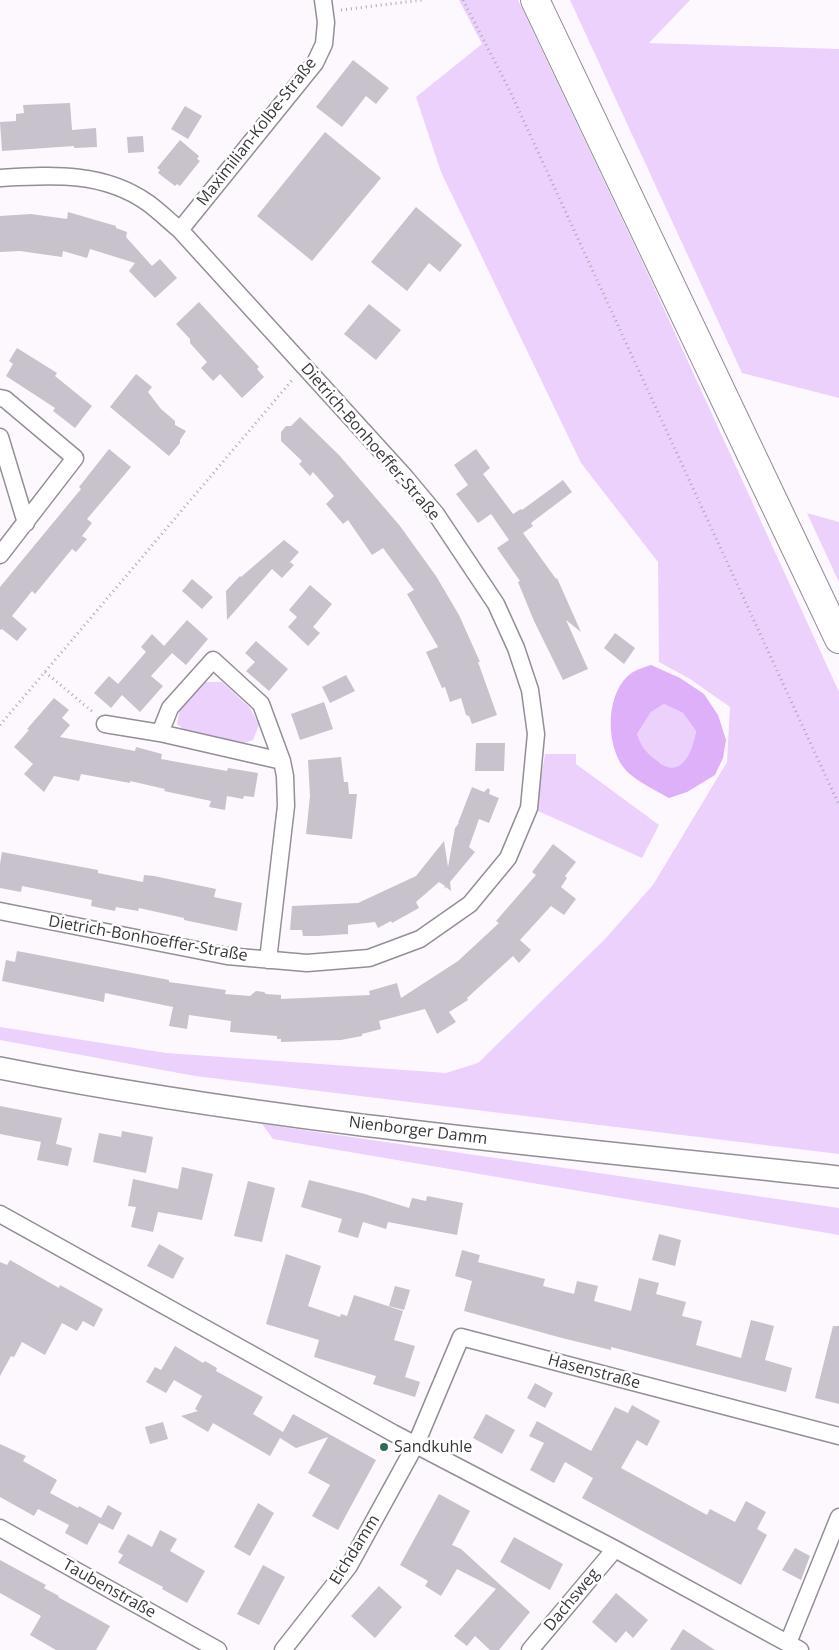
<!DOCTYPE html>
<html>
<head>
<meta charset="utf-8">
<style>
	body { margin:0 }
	canvas { display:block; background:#fcf8fe }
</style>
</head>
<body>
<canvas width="839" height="1650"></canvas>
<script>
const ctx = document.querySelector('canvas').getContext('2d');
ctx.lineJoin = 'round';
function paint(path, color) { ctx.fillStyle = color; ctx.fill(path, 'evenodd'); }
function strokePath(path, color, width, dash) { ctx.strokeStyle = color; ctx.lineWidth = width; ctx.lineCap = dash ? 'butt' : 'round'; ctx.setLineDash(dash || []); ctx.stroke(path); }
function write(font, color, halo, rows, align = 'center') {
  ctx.font = font + ' "Open Sans",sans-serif'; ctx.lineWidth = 5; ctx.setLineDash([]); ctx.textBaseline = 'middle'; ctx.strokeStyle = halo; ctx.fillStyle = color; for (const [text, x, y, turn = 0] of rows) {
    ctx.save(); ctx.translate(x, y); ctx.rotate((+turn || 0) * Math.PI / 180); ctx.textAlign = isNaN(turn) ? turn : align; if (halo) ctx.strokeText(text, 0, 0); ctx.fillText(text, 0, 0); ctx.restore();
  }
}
paint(new Path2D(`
	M459 0H518L648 274 839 692V1154L195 1076 0 1040V1027L166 1053 446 1073 478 1063 605 939 653 885 727 762 730 707 690 679 659 662 658 562 581 463 441 172 416 97 482 44Z
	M570 0H690L649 43 839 49V398L742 373Z
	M807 513 839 522V582Z
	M204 682H222L250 708 259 725 253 740 241 744 188 733 177 724 180 709Z
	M664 704 683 713 696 731C692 754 680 782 655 759 644 750 642 747 637 734L651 712Z
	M545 754H576V764L659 825 642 858 536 810Z
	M262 1124 839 1208V1235L273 1139Z`), '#ebd1fc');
paint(new Path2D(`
	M651 665 680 678 704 694 718 715 726 740 723 758 715 775 687 792 669 798C657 791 632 779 624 768 605 744 605 690 633 672 638 669 645 667 651 665ZM664 704 683 713 696 731C692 754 680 782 655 759 644 750 642 747 637 734L651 712Z`), '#deb0fa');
paint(new Path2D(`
	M353 60 389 88 376 104 366 96 342 127 316 107Z
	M70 103 72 130 96 128 97 147 74 148V146L2 151 0 122 16 121V114L24 113 23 105Z
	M185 106 202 116 188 139 171 129Z
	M325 132 381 178 312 261 257 216Z
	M143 136 144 152 128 153 127 137Z
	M180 140 199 156 197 159 200 161 180 186 177 184 175 186 158 173 160 170 157 168Z
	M416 207 462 245 440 272 429 263 407 291 371 262Z
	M68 212 116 226V228L127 232 126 237 152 266 160 259 177 278 155 298 129 271 135 263 90 249 87 258 63 251 62 257 20 251 0 252V216L31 214 67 219Z
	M199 302 259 367 257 369 264 377 242 398 220 374 213 381 201 368 207 362 190 343V339L176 324Z
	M369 304 401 330 376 360 344 334Z
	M17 348 57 373 55 376 92 406 75 428 53 411 55 408 6 376 13 364 9 361Z
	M136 374 152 387 148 392 161 409 175 421V425L186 431 180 440V443L169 456 110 407Z
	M300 417 339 455 400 526 436 576 459 615 480 662H478L497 715 472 724 469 716 466 715 461 698 450 702 445 687 442 688 426 652 438 647 407 594 414 590 383 548 372 555 348 520 343 524 326 504 334 496 313 472 310 476 299 464 302 461 281 441V432L286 426H291Z
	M109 449 131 467 87 519 92 523 82 536 87 539 76 552 72 549 35 594 32 591 12 616 27 629 17 641 2 629 0 630V587L81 489 79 487Z
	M476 449 490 468 483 474 513 514 521 509 522 510 563 480 572 492 531 523 533 526 523 533 556 579 557 578 581 632 566 620 588 669 563 680 534 621 518 582 520 581 497 548 509 540 491 514 478 523 456 494 468 485 454 465Z
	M284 540 299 552 290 562 294 565 282 578 272 569 227 620 226 591 240 576 241 577Z
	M192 579 213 597 202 609 182 591Z
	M310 585 332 604 313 627 320 633 308 646 288 627 297 617 289 610Z
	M187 620 208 639 186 665 172 653 151 676 163 686 140 712 122 695 111 708 94 693 109 676 118 684 146 652 141 647 152 634 164 646Z
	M615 633 635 648 624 664 604 648Z
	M256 641 288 669 269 691 246 671 255 662 245 653Z
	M346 675 355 691 330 703 322 687Z
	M54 698 69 710 62 718 70 725 60 737 135 751 136 747 162 754 161 759 227 771 228 768 258 773 254 797 244 796 243 799 227 796 225 810 209 807 211 801 164 791 165 789 130 781V783L81 774 79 781 54 776 44 792 24 774 33 764 14 747 29 730 27 729Z
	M324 702 333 729 300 740 291 714Z
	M476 743H505L504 771H475Z
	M341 757 344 782H348L349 794H357L352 839 306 834 310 796 308 760Z
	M472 787 484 792 488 788 490 790 489 794 499 798 489 823 479 819 469 847 475 852 450 882 451 891 446 887 444 889 445 886 439 882 416 902 419 908 392 923 391 921 378 928 375 922 348 925V934L317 936H303L302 930H290L292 906 358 903 416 876 444 841 448 867 455 828 459 823H458Z
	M553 844 576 862 565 876 567 878 561 887 576 899 564 915 551 906 520 940 531 950 519 963 513 956 467 998 468 1000 449 1012 456 1022 437 1034 425 1009 379 1021 381 1029 362 1034V1036L341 1040 281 1042V1039H277V1036L230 1032 231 1021 189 1015 187 1029 169 1026 173 1007 105 993 104 1002 2 981 6 960 15 962 17 951 169 980V982L226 990 225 994 250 996 256 991 264 992 266 994 281 995V999L370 995 369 991 397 983 401 998 458 961 499 923 496 921 536 875 532 872Z
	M2 852 98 870V873L143 882 144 875 154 876 216 889 214 897 242 903 237 931 184 920V918L139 908 138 911 116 907 115 911 91 906 92 900 22 886 21 892 0 888V864Z
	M0 1106 62 1118 56 1144 72 1148 68 1166 37 1160 41 1142 0 1134Z
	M122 1131 153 1137 146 1173 93 1162 99 1133 121 1137Z
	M182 1167 213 1174 202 1220 158 1212 153 1232 131 1227 136 1207 128 1206 133 1179 178 1189Z
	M309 1180 365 1194 409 1208 412 1198 426 1201 427 1196 463 1203 457 1235 388 1222 386 1229 363 1222 358 1238 338 1232 342 1219 301 1207Z
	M248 1181 275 1188 262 1242 234 1236Z
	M659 1234 681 1240 675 1266 652 1260Z
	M159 1244 184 1258 173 1279 147 1266Z
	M462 1250 480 1255 478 1262 545 1279 543 1286 574 1294 577 1281 598 1286 594 1301 631 1311 639 1278 659 1283 656 1294 686 1302 682 1316 702 1321 696 1345 741 1358 751 1320 774 1326 765 1360 792 1368 786 1392 611 1347V1350L562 1338 464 1311 472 1281 455 1276Z
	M286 1254 321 1266 308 1306 340 1317 341 1314 347 1316 354 1295 403 1311 394 1340 415 1346 405 1377 420 1382 415 1397 373 1384 376 1376 314 1357 319 1340 266 1324Z
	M10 1260 59 1288 60 1285 103 1309 94 1327 83 1321 77 1331 62 1323 45 1355 22 1342 14 1357 11 1356 0 1376V1262L7 1265Z
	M395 1286 410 1290 404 1310 389 1306Z
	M833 1326H839V1404L815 1398Z
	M175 1346 203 1363 205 1361 217 1368 216 1371 263 1397 253 1414 283 1432 293 1414 376 1460 338 1530 312 1516 330 1485 308 1473 328 1437 296 1448 280 1438 270 1456 213 1423 208 1432 181 1416 198 1411 195 1409 202 1396 174 1380 166 1393 146 1382 155 1367 161 1370Z
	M535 1383 553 1393 545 1408 527 1398Z
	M632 1405 660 1421 647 1446 637 1440 621 1468 707 1515 710 1509 735 1522 746 1501 766 1512 757 1529 767 1535 741 1585 582 1498 593 1478 565 1462 554 1483 530 1470 544 1443 529 1436 537 1421 591 1451 615 1407 628 1413Z
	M486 1414 515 1430 502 1454 473 1438Z
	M163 1422 168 1439 150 1444 145 1427Z
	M0 1444 26 1456 23 1461 57 1480 50 1493 78 1508 79 1506 101 1518 108 1505 122 1513 113 1530 99 1523 87 1545 65 1533 69 1525 38 1509 34 1516 0 1497Z
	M439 1494 470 1511 452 1545 461 1549 530 1612 499 1650H490L475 1636 467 1646 454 1636 496 1589 457 1569 441 1596 425 1586 428 1581 400 1565Z
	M258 1503 274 1513 250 1556 234 1547Z
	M160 1530 177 1539 170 1551 205 1571 187 1603 162 1589 163 1587 118 1563 123 1555 118 1552 128 1534 152 1547Z
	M514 1537 563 1564 550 1590 500 1562Z
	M795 1548 810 1556 801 1580 782 1570Z
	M0 1560 46 1585 44 1588 59 1596 58 1597 110 1626 96 1650H56L30 1635 41 1616 0 1593Z
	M263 1565 285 1577 259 1625 237 1614Z
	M379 1586 402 1607 375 1638 351 1616Z
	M616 1593 648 1620 633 1638 626 1631 616 1643 592 1622Z
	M683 1629 715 1650H670Z`), '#c7c2cb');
const minor = new Path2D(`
	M0 178C51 175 103 171 148 203 159 211 169 221 180 230L405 477 436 514 496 604 516 648 530 690 536 734 529 808 508 858 470 904 420 939 369 958 307 963 227 956 0 911
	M180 230 315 63 324 44 326 22 323 0
	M0 398 5 399 75 458 0 555
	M0 437 26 523
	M105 724 160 733
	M268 960 286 806 285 776 282 761 261 704 213 660 170 708 160 733 282 761
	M0 1214 393 1433 615 1549 800 1650
	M0 1528 218 1650
	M788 1643 839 1517
	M283 1650 349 1566 416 1444 461 1337 839 1436
	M530 1650 615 1549`);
const tertiary = new Path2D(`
	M0 1068C277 1123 559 1147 839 1177`);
const trunk = new Path2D(`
	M535 0 839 639`);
strokePath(minor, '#948e97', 19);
strokePath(tertiary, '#948e97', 24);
strokePath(trunk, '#948e97', 30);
strokePath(new Path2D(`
	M463 0 509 89 839 805
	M341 10 422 0
	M45 672 94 713
	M0 725 293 379`), '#adaaaf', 3, [1, 4]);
strokePath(minor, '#fff', 16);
strokePath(tertiary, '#fff', 21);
strokePath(trunk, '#fff', 28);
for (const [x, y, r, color] of [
	[384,1447,5,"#336a51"]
]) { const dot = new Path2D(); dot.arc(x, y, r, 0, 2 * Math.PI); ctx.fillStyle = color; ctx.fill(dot); strokePath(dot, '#fff', 2); }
write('16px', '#39373a', '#fff', [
	["Maximilian-Kolbe-Straße",257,132,-52],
	["Dietrich-Bonhoeffer-Straße",370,442,49],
	["Dietrich-Bonhoeffer-Straße",148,939,10],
	["Nienborger Damm",418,1131,7],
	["Hasenstraße",594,1372,15],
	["Elchdamm",355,1550,-58],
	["Taubenstraße",109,1589,29],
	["Dachsweg",572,1600,-50]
]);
write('16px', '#39373a', '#fff', [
	["Sandkuhle",394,1447]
], 'left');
</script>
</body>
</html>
